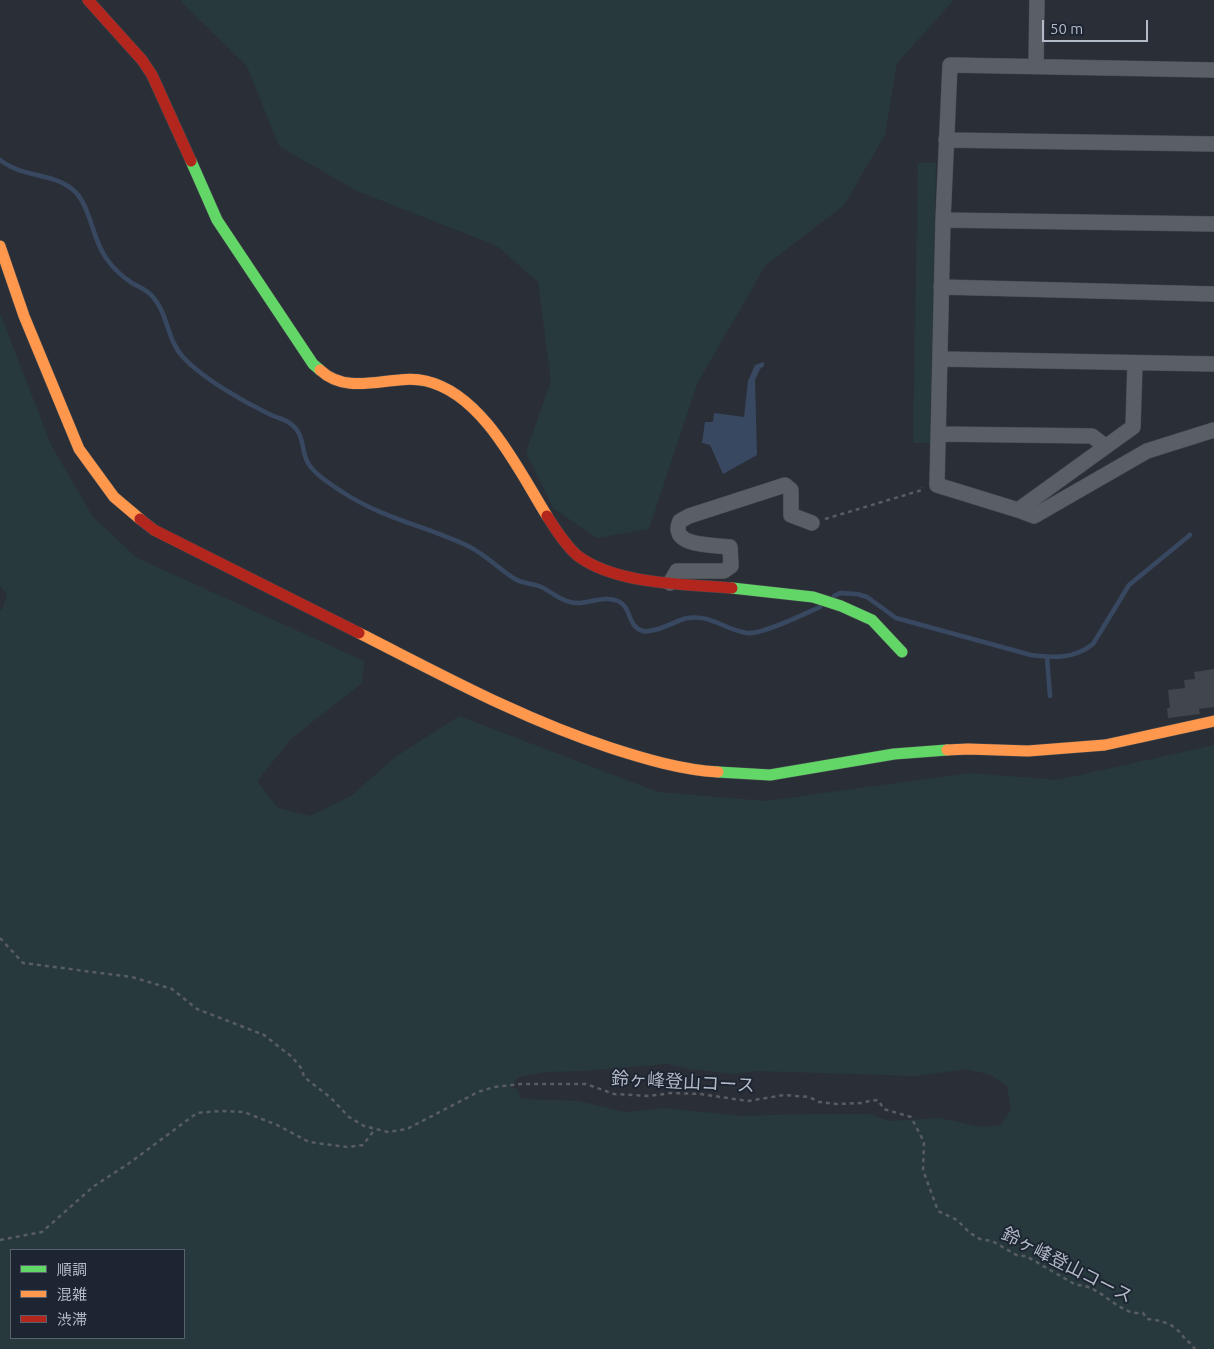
<!DOCTYPE html>
<html>
<head>
<meta charset="utf-8">
<style>
	body { margin:0 }
	#map { position:relative; width:1214px; height:1349px; overflow:hidden; background:#2a2f37; font-family:Ubuntu,"Noto Sans JP",sans-serif }
	canvas { display:block }
	.legend { position:absolute; left:10px; top:1249px; width:175px; height:90px; box-sizing:border-box; background:#1d2532; border:1px solid #59616e; margin:0; padding:6px 9px; list-style:none; font-size:15px; color:#b4bbc8 }
	.legend li { display:flex; align-items:center; gap:10px; height:25px }
	.legend b { width:25px; border:1px solid #59616e }
	.scale { position:absolute; left:1042px; top:20px; width:106px; height:22px; box-sizing:border-box; border:2px solid #b4bbc8; border-top:0; padding-left:6px; font-size:15px; line-height:18px; white-space:nowrap; color:#b4bbc8; -webkit-text-stroke:4px #1d2532; paint-order:stroke }
</style>
</head>
<body>
<div id="map">
<canvas width="1214" height="1349"></canvas>
<ul class="legend">
<li><b style="height:6px;background:#63d668"></b>順調</li>
<li><b style="height:6px;background:#ff974d"></b>混雑</li>
<li><b style="height:6px;background:#b3261e"></b>渋滞</li>
</ul>
<div class="scale">50 m</div>
</div>
<script>
const ctx = document.querySelector('canvas').getContext('2d');
ctx.lineJoin = 'round';
function paint(path, color) { ctx.fillStyle = color; ctx.fill(path, 'evenodd'); }
function strokePath(path, color, width, dash) { ctx.strokeStyle = color; ctx.lineWidth = width; ctx.lineCap = dash ? 'butt' : 'round'; ctx.setLineDash(dash || []); ctx.stroke(path); }
function write(font, color, halo, rows, align = 'center') {
  ctx.font = font + ' Ubuntu,"Noto Sans JP",sans-serif'; ctx.lineWidth = 4; ctx.setLineDash([]); ctx.textBaseline = 'middle'; ctx.strokeStyle = halo; ctx.fillStyle = color; for (const [text, x, y, turn = 0] of rows) {
    ctx.save(); ctx.translate(x, y); ctx.rotate((+turn || 0) * Math.PI / 180); ctx.textAlign = isNaN(turn) ? turn : align; if (halo) ctx.strokeText(text, 0, 0); ctx.fillText(text, 0, 0); ctx.restore();
  }
}
paint(new Path2D(`
	M181 0H954L897 63 885 135 844 205 765 266 697 384 649 529 597 538 553 508 526 452 551 381 538 282 497 246 357 191 279 146 247 66 182 3Z
	M918 163H936L930 443H913Z
	M0 313 51 445 93 517 137 558 364 661 362 683 292 738 257 781 278 808 310 816 351 796 394 758 459 716 658 792 766 801 970 773 1057 780 1214 745V1349H0V610H2L7 594 0 586ZM667 1064 691 1069 733 1074 757 1071 916 1076 966 1069 991 1075 1007 1086 1011 1110 1001 1125 981 1127 940 1118 889 1121 869 1114H809L740 1116 665 1108 625 1112 578 1101 521 1099 517 1089 509 1087 519 1077 544 1072 581 1071ZM11 1250H184V1338H11Z`), '#27393d');
paint(new Path2D(`
	M764 362V366L760 369 755 380 757 455 723 474 710 445 702 443 705 422H713L714 413 744 417 748 381 755 365Z`), '#394861');
strokePath(new Path2D(`
	M0 160C21 177 52 173 72 189 91 204 91 237 106 258 113 268 121 276 132 283 139 287 148 290 153 297 168 314 167 340 183 357 202 378 244 402 269 414 275 417 283 419 288 422 306 433 300 449 308 463 315 475 332 485 344 493 382 518 428 527 468 546 485 554 499 569 515 579 523 584 531 583 539 586 549 590 557 598 567 601 583 608 601 594 618 601 632 607 627 627 643 631 654 634 675 621 687 618 712 614 724 630 747 633 762 635 804 614 820 607
	M834 596 840 593 857 594 867 597 896 618 1031 655C1054 658 1074 659 1093 644L1129 585 1190 535
	M1047 657 1050 696`), '#394861', 4.5);
paint(new Path2D(`
	M1214 669V707L1199 709 1200 714 1168 718 1167 708H1170L1168 690 1185 688 1184 680 1195 679 1194 672Z`), '#41454c');
const street = new Path2D(`
	M1036 66 1037 0
	M946 140 1214 144
	M943 220 1214 224
	M941 287 1214 294
	M940 359 1214 364
	M1135 363 1133 427 1018 510 937 485 943 220 950 65 1214 70
	M939 434 1092 436 1105 446
	M1018 510 1034 516 1147 451 1214 430
	M670 583 677 571H724L731 566 730 547C714 545 668 547 680 521L689 516 785 485 791 490V515L812 523`);
const fast = new Path2D(`
	M191 161 217 220 313 364 320 370
	M732 588 813 597 841 606 872 620 902 652
	M718 772 770 775 894 754 947 750`);
const slow = new Path2D(`
	M0 246 24 316 79 449 114 497 140 519
	M320 370C350 398 392 373 426 381 483 394 519 471 547 516
	M359 633C442 675 522 719 611 748 645 759 682 770 718 772
	M947 750 968 749 1028 751 1105 745 1214 721`);
const jam = new Path2D(`
	M88 0 142 60 152 75 191 161
	M547 516C556 530 566 546 578 556 617 585 686 584 732 588
	M140 519 154 530 359 633`);
strokePath(street, '#464a50', 16);
strokePath(fast, '#464a50', 12);
strokePath(slow, '#464a50', 12);
strokePath(jam, '#464a50', 12);
strokePath(new Path2D(`
	M825 519 922 490V487
	M0 938 23 963 132 977 172 989 197 1009 264 1035 292 1057 302 1069 304 1077 331 1098 349 1117 364 1126 388 1132 407 1129 478 1092 494 1087 521 1084H586L614 1094 649 1096 671 1093 700 1094 748 1101 784 1095 809 1097 819 1102 837 1104 862 1103 869 1101 878 1100 884 1109 887 1110 911 1117 924 1142 923 1170 938 1211 957 1220 970 1233 980 1239 992 1241 1018 1256H1026L1076 1285C1098 1285 1110 1305 1131 1312 1134 1313 1139 1313 1143 1313L1147 1319C1164 1320 1178 1326 1186 1341L1189 1342 1195 1349
	M0 1240 42 1232 94 1186 128 1164 197 1113 220 1111 244 1112 277 1125 309 1142 347 1147 363 1145 375 1129`), '#575d62', 2.5, [4, 4]);
strokePath(street, '#5a5e65', 15);
strokePath(fast, '#63d668', 11);
strokePath(slow, '#ff974d', 11);
strokePath(jam, '#b3261e', 11);
write('18px', '#b4bbc8', '#1d2532', [
	["鈴ヶ峰登山コース",683,1082,3],
	["鈴ヶ峰登山コース",1067,1265,27]
]);
</script>
</body>
</html>
